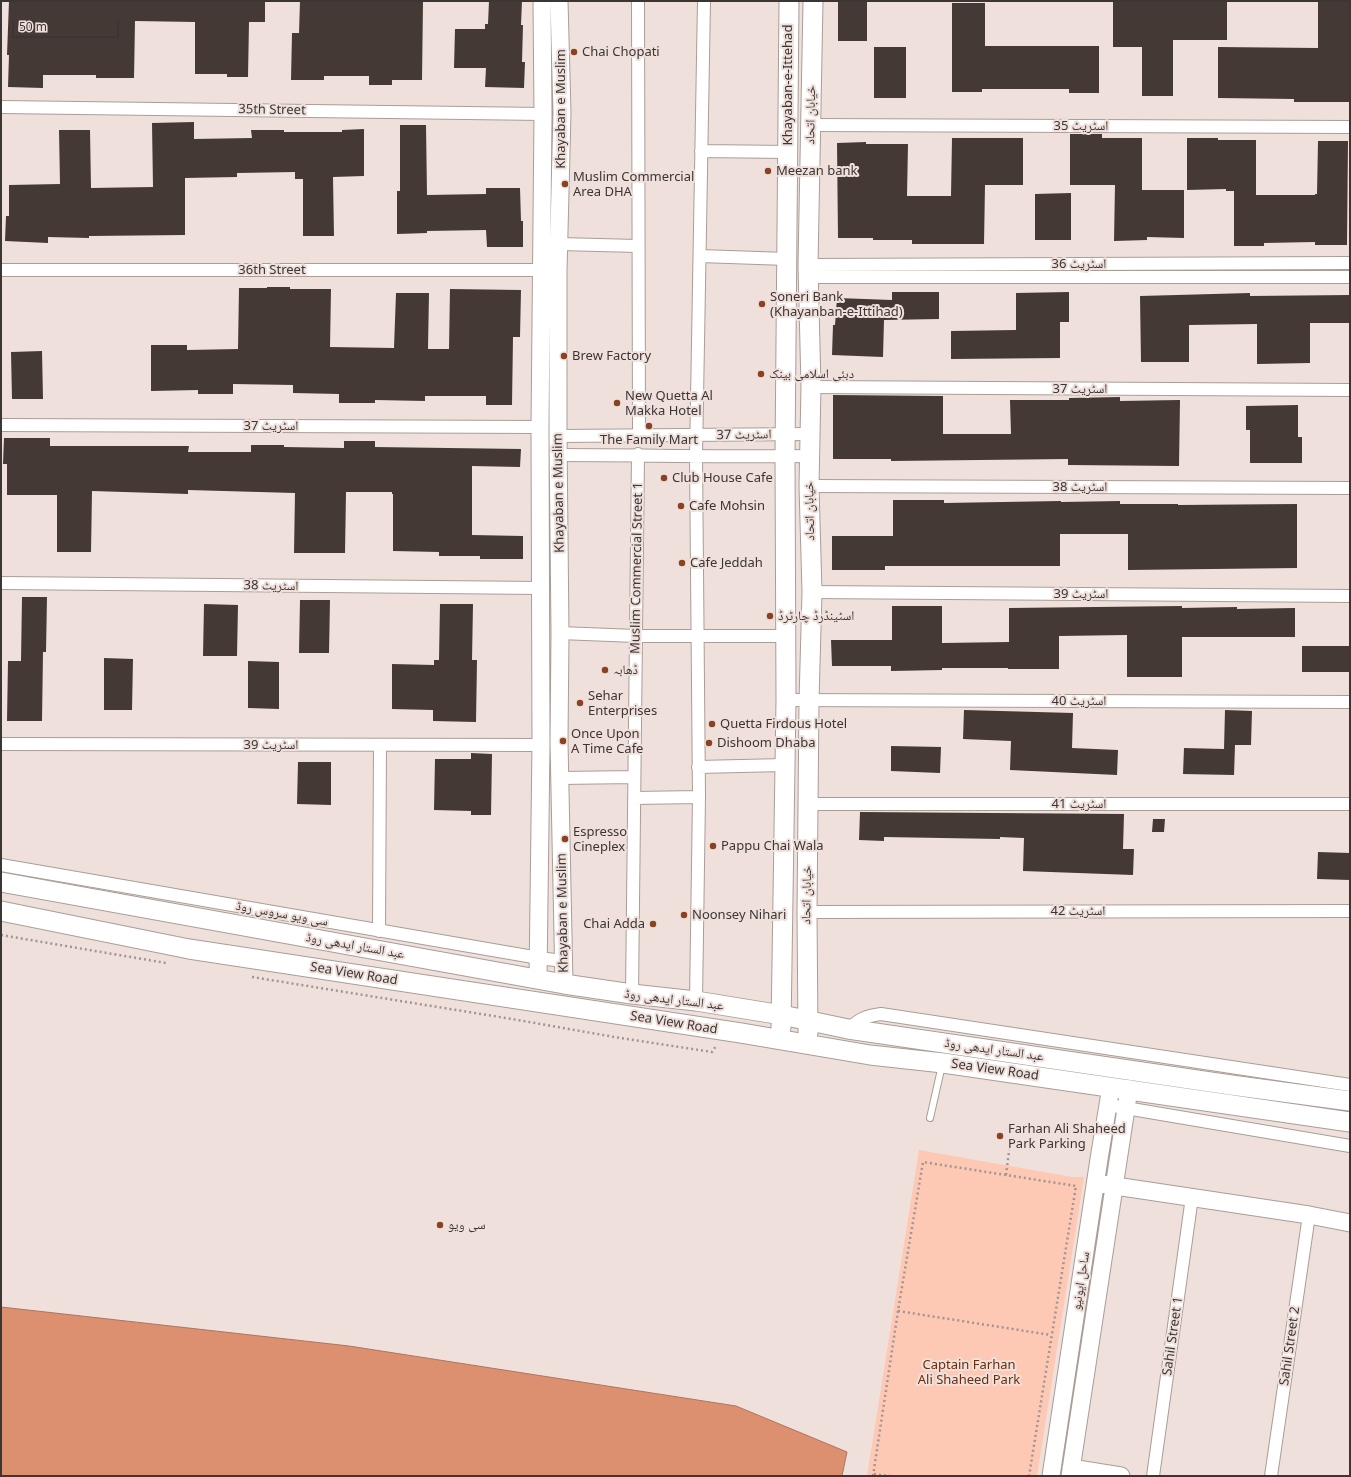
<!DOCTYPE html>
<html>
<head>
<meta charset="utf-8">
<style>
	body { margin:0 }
	#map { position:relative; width:1351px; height:1477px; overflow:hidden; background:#efe0db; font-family:"Noto Sans",sans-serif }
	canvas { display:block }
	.frame { position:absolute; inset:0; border:2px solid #3b3533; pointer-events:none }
	.scale { position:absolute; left:12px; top:20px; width:107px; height:18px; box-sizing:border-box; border:2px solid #3b3533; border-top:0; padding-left:5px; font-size:12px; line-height:14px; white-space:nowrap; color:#3b3533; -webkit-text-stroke:3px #efe0db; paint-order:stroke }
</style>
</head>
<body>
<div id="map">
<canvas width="1351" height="1477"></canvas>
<div class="frame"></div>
<div class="scale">50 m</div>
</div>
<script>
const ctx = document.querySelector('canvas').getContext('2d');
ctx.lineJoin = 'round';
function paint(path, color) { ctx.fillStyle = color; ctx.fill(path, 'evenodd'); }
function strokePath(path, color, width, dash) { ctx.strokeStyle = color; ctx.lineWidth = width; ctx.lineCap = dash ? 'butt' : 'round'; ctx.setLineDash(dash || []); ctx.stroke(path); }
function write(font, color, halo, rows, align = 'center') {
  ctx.font = font + ' "Noto Sans","Noto Naskh Arabic",sans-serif'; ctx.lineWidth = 4; ctx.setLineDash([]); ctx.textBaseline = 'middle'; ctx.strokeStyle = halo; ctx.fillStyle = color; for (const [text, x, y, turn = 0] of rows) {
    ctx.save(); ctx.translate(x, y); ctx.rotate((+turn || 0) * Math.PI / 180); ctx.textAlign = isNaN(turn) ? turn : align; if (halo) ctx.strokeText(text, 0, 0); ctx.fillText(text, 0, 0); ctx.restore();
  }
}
paint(new Path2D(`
	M919 1150 1072 1177H1084L1037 1476H867Z`), '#fdc9b4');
const water = new Path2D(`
	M1 1307 349 1346 736 1406 847 1452 842 1476H1Z`);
paint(water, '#dc9070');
strokePath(water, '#ac755e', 1);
paint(new Path2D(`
	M9 1H265V22H249L248 77H227V74H195V22L135 21 134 78H96V75H43V88L8 87 9 55H7Z
	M300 1H423L422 80H392V85H369V76H324V80H291L292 33H299Z
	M489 1H522L521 25H523L522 62H525L524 88 485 87 486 68H454L455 29H485V24H488Z
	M838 1H867V41H838Z
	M1113 1H1227V40H1173V96H1142V47H1113Z
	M1318 1H1350V102H1294V99L1218 98V47L1318 48Z
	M952 3H985V46H1099V93H1069V89H982V92H952Z
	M874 47H906V98H874Z
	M194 122V139L252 138 251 130H284V132H342V130L364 129V176L333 177 334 236H303V179H295V172L237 173V177L185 178V235L89 236V238L48 237V243L5 241 6 216H9V185L60 184 59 130H90L91 188 153 187 152 123Z
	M400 125H426L427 195 486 194V188H520L521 221H523V247H487L486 230 427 231V233L397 234V191H400Z
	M1070 134H1102V138H1142V190H1184V238L1147 237V240L1114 241 1115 185H1070Z
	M952 138H1023V185H985L984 244H912V240H873V238H838L837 143 866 142V144H908L907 196H951Z
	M1187 138H1218V140H1256V195H1315V194H1317L1318 141H1348L1347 245H1315V242L1264 243V246H1234V191H1226V189L1187 190Z
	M1071 193V240H1035V194Z
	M267 287H290V289H331L330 347 394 348 396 293H429L428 349H449L450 289 521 290 520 337H513L512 405H486V396H425V401L375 400V403H339V394L293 393V385L233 384V394H198V390L151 391V345H187V350L238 349 239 288H267Z
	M892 292H939V319L884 320 883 357 832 355 833 325H835L837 298 892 300Z
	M1069 292V322H1060V358L951 359V331L1016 330V293Z
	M1250 293V296L1350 295V323H1310V363L1257 364V324L1189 325V362H1141L1140 296Z
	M42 351 43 399H12L11 352Z
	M833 395 943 396V434H1011L1010 400H1069V398L1120 397V401L1180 400 1179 466 1068 465V459L891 461V459H833Z
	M1298 405V437H1302V463H1250V430H1246V406Z
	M4 438H50V446H189L188 452H251V445H284V447L344 448V441H375V447L521 449 520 467 472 466V535L523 536V559H480V556H439V552L393 551V494H392V492H346L345 553H294L295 493 188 490V494L92 491 91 552H57V495H7V464H3Z
	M893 500H944V503L1061 501V502L1120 501V504H1178V505L1297 504V568L1128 570V534H1060V566H885V570H832V536H893Z
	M22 597H47L46 652H43L42 721H7L8 661H21Z
	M300 600H330L329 653H299Z
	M204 604 238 605 237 656H203Z
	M440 604H473L472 660H477L476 722 433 721V710L392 709V664L434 665V660H439Z
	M892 606H942V643L1009 642V608L1182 606V608L1237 607V609L1295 608V637H1182V677H1127V635L1059 636V669H1008V668H942V670L891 671V666H832L831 640H892Z
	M1302 646H1350V672H1302Z
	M104 658 133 659 132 710H104Z
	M248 661 279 662V709L248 708Z
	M964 710 1073 713 1072 748 1118 750 1117 775 1010 770 1011 741 963 739Z
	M1225 710 1252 711 1251 745H1235L1234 775 1183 774 1184 748 1224 749Z
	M891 746 941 747 940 773 891 771Z
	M471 753 492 754 491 815H471V811L434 810 435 759H471Z
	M298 762H331V805L297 804Z
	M860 812 1124 814 1123 849H1134L1133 875 1023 871 1024 838 1000 837V839L884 837V841L859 840Z
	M1153 819H1165L1164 832H1152Z
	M1318 852 1350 853V880L1317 879Z`), '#443934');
const lane = new Path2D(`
	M930 1118 942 1065`);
const street = new Path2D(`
	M638 1 639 435
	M1 107 543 114
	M811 125 1350 127
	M701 151 788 152
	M559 244 638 246
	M700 256 787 259
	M808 265 1350 263
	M1 270H542
	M809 277H1350
	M811 387 1350 390
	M1 425 540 427
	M558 436 810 434
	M558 455C642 455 726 457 810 456
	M809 486 1350 488
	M1 583 541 588
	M812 592 1350 596
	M560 633 636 636H786
	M786 700 1350 702
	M1 744 541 745
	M698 767 784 765
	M560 778 634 777
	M634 798 699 797
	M809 804H1350
	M1 865 539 958 563 961
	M807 912 1350 911
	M379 931 380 745
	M632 994 638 454
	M696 1001 699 797 696 456 704 1
	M848 1029C860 1019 865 1016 881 1014L1350 1085
	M1108 1105 1350 1146
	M1153 1476 1192 1197
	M1271 1476 1309 1215`);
const secondary = new Path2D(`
	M559 1 562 113 558 271V436L560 633 559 742 564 984
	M538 979 541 745 540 427 543 114 542 1
	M1102 1184 1309 1215 1350 1223
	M1071 1468 1121 1476
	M1051 1476 1099 1159 1111 1087
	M1070 1476 1129 1089`);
const primary = new Path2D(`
	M1 882 564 984 632 994 696 1001 782 1015 848 1029 1231 1085 1350 1101
	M1 911 189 949 741 1033 870 1055 943 1063 1350 1122
	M781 1028 786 700 785 456 789 1
	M808 1033 807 912 809 701 812 592 809 486 811 387 808 265 813 1`);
strokePath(lane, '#aa9d97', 8);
strokePath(street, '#aa9d97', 14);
strokePath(secondary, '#aa9d97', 19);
strokePath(primary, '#aa9d97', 21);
strokePath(new Path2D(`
	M1 935 166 963
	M252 977 512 1019 620 1038 712 1052 716 1046
	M1006 1175 1011 1136
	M898 1311 1051 1335
	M874 1474 890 1476
	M873 1476 898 1311 923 1162 1076 1186 1029 1476`), '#a09592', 2.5, [2, 3]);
strokePath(lane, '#fff', 6);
strokePath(street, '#fff', 12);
strokePath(secondary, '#fff', 17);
strokePath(primary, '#fff', 19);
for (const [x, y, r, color] of [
	[574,52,4,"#8a4222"],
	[768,171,4,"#8a4222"],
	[565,184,4,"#8a4222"],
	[762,304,4,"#8a4222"],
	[564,356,4,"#8a4222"],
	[761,374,4,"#8a4222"],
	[617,403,4,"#8a4222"],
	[649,426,4,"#8a4222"],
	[664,478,4,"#8a4222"],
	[681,506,4,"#8a4222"],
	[682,563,4,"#8a4222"],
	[770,616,4,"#8a4222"],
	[605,670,4,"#8a4222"],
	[580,703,4,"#8a4222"],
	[712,724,4,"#8a4222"],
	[563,741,4,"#8a4222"],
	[709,743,4,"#8a4222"],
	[565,839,4,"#8a4222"],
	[713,846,4,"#8a4222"],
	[684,915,4,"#8a4222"],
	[653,924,4,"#8a4222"],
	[1000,1136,4,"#8a4222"],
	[440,1225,4,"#8a4222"]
]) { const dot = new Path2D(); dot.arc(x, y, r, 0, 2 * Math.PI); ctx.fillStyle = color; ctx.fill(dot); strokePath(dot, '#efe0db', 1.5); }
write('13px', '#3b3533', '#efe0db', [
	["Chai Chopati",582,52],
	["Meezan bank",776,171],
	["Muslim Commercial",573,177],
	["Area DHA",573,192],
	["Soneri Bank",770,297],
	["(Khayanban-e-Ittihad)",770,312],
	["Brew Factory",572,356],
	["دبئی اسلامی بینک",769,374],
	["New Quetta Al",625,396],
	["Makka Hotel",625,411],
	["The Family Mart",649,440,"center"],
	["Club House Cafe",672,478],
	["Cafe Mohsin",689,506],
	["Cafe Jeddah",690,563],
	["اسٹینڈرڈ چارٹرڈ",778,616],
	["ڈھابہ",613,670],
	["Sehar",588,696],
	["Enterprises",588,711],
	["Quetta Firdous Hotel",720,724],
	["Once Upon",571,734],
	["A Time Cafe",571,749],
	["Dishoom Dhaba",717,743],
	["Espresso",573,832],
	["Cineplex",573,847],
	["Pappu Chai Wala",721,846],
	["Noonsey Nihari",692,915],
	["Chai Adda",645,924,"right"],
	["Farhan Ali Shaheed",1008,1129],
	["Park Parking",1008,1144],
	["سی ویو",448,1225]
], 'left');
write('13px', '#3b3533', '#efe0db', [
	["Khayaban-e-Ittehad",788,85,-90],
	["Khayaban e Muslim",561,109,-90],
	["35th Street",272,110,1],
	["خیابان اتحاد",811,115,-89],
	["اسٹریٹ 35",1081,126],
	["اسٹریٹ 36",1079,264],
	["36th Street",272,270],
	["اسٹریٹ 37",1080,389],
	["اسٹریٹ 37",271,426],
	["اسٹریٹ 37",744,435,-1],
	["اسٹریٹ 38",1080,487],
	["Khayaban e Muslim",559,493,-91],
	["خیابان اتحاد",810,511,-91],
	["Muslim Commercial Street 1",637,568,-89],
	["اسٹریٹ 38",271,586,1],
	["اسٹریٹ 39",1081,594],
	["اسٹریٹ 40",1079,701],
	["اسٹریٹ 39",271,745],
	["اسٹریٹ 41",1079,804],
	["خیابان اتحاد",807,895,-89],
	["اسٹریٹ 42",1078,911],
	["Khayaban e Muslim",563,913,-91],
	["سی ویو سروس روڈ",282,914,10],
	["عبد الستار ایدھی روڈ",355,946,10],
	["Sea View Road",354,974,9],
	["عبد الستار ایدھی روڈ",674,1000,7],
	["Sea View Road",674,1023,9],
	["عبد الستار ایدھی روڈ",994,1050,8],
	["Sea View Road",995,1070,8],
	["ساحل ایونیو",1081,1281,-81],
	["Sahil Street 1",1173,1336,-82],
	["Sahil Street 2",1290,1346,-82]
]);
write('13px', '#702b08', '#efe0db', [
	["Captain Farhan",969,1365],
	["Ali Shaheed Park",969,1380]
]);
</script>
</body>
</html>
